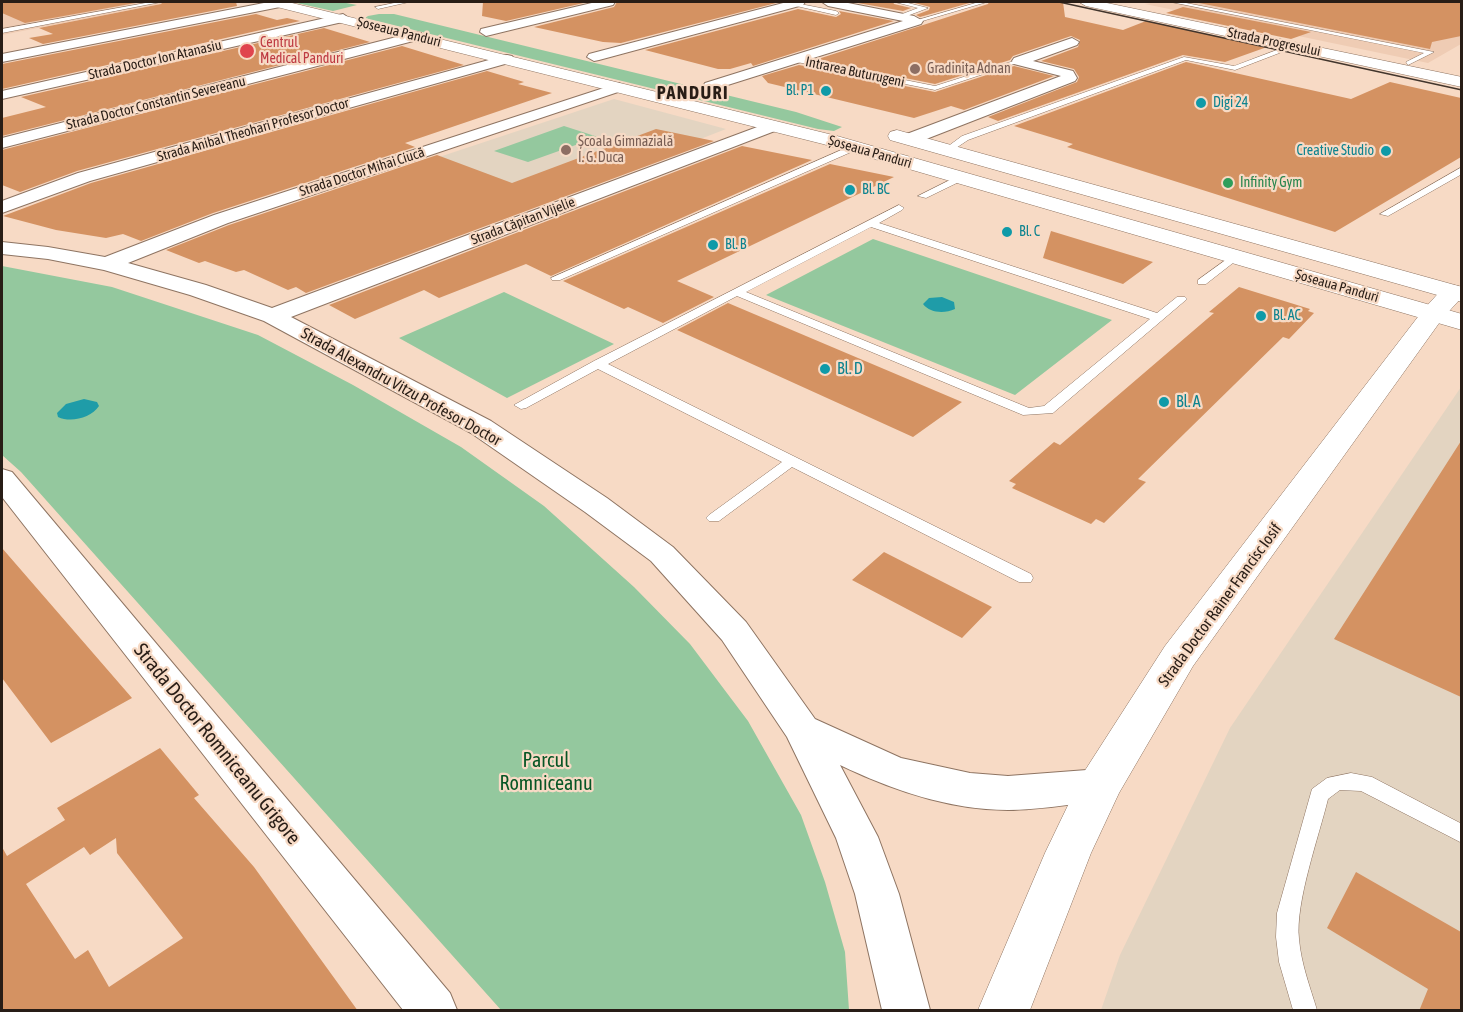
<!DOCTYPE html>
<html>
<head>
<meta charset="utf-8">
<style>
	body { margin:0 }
	#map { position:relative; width:1463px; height:1012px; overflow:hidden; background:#f7dac5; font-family:"Asap Condensed",sans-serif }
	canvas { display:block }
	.frame { position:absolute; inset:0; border:3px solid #281d16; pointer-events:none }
</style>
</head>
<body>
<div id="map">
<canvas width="1463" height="1012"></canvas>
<div class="frame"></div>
</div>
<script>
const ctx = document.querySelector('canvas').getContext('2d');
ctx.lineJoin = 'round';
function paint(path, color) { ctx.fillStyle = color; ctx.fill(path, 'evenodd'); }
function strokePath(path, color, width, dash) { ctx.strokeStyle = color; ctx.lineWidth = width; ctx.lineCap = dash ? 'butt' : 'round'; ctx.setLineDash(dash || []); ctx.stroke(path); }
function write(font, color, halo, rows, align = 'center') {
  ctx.font = font + ' "Asap Condensed",sans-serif'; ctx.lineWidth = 4.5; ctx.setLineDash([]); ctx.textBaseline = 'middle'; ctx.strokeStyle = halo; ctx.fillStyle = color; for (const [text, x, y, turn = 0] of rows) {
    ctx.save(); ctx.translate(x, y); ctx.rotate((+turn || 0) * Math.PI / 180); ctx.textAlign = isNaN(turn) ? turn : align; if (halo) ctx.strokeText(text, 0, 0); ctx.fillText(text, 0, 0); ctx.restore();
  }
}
paint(new Path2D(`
	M2 2H170L2 35Z
	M1156 2H1361L1461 28V44L1428 63 1145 4Z`), '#efccb4');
paint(new Path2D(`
	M614 99 726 129 506 215 397 171Z
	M1461 387V1010H1101L1120 955 1230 728Z`), '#e3d4c1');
paint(new Path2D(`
	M292 2H341L357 5 333 11Z
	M379 14H394L796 112 842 127 834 131 818 129 365 18 368 16Z
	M564 126 598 137 528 162 494 151Z
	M873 239 1112 320 1015 395 766 295Z
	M2 266 112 287 258 335 353 385 461 447 544 506 634 587 690 644 748 721 801 815 825 882 845 952 849 1010H501L21 472 2 455Z
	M504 292 614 344 507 398 399 338Z`), '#94c89e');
paint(new Path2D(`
	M942 297 954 302 955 309C944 314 930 313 923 304L929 298Z
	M84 399 97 402 99 406C91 418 71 423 58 417L57 413 66 404Z`), '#1f9ca8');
paint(new Path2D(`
	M2 2H141L25 23 2 13Z
	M163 2H236L237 6 43 44 29 38 53 34 39 28 161 4Z
	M483 2H588L506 21 482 16Z
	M617 2H780L621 43 603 42 534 27 614 7Z
	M852 2H893L894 4 911 8 903 11Z
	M911 2H973L920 17 916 15 929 10 930 7Z
	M989 2H1063L1065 17 1123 30 1146 21 1267 47 1225 62 1183 55 998 121 988 117 1077 82 1079 77 1074 69 1041 61 1078 47 1080 40 1071 36 1013 56 1010 60 935 84 815 60 988 4Z
	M1194 2H1461V36L1432 42 1430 49Z
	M1183 7 1311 32 1291 39 1166 13Z
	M798 9 836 17 841 14 839 11 894 21 753 66 751 63 730 69H718L645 50Z
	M256 14 277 20 287 18 300 21 2 89V64Z
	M324 28 370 42 2 136V118L46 107 21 97Z
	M402 46 464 65 77 171 20 192 2 185V150Z
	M1186 62 1351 99 1390 82 1461 98V157L1335 232 1067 147 1073 144 1014 126Z
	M799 65 935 92 1014 66 1054 76 964 110 951 106 914 118 768 83 762 76Z
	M487 71 524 82 518 84 552 93 405 143 415 147 213 213 141 241 123 234 106 238 56 230 3 216 91 183Z
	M656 129 714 141 306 293 296 287 288 290 244 270 236 272 205 261 199 263 166 250 229 225 437 155 512 183Z
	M742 146 812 160 551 276 526 264 439 298 424 290 355 319 329 305Z
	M830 164 894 177 677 281 714 297 663 323 628 307 624 309 563 281Z
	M1051 231 1153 262 1123 284 1043 258Z
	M1239 287 1310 309 1308 311 1314 313 1289 339 1283 337 1138 479 1146 482 1104 523 1096 519 1091 524 1012 488 1016 484 1009 481 1054 442 1060 445 1214 313 1209 312Z
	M728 303 962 402 913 437 677 330Z
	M1461 441V697L1334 639Z
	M2 548 132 698 51 743 2 678Z
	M884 552 992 607 962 638 852 580Z
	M160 748 199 795 194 798 254 867 358 1011H2V847L7 856 65 820 57 808ZM116 838 117 853 183 938 109 987 88 950 75 959 26 884 84 847 90 855Z
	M1356 872 1461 932V1011H1419L1428 989 1327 928Z`), '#d49262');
const service = new Path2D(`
	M151 2H161L2 33V29Z
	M399 2H409L378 9 375 7Z
	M790 2 836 11 839 13 836 15 792 5Z
	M895 2H904L928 8 899 19 897 16 918 8Z
	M979 2H987L919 22 914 21Z
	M1171 2H1181L1434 52 1408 65 1406 62 1424 53Z
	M1293 44 1295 47 1235 70 1186 60 968 140 950 152 943 150 962 136 1184 57 1234 66Z
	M794 58 935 86 1017 60 1023 61 935 90 792 61Z
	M855 144 859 147 858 149 560 280H552L551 278Z
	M1462 167V174L1388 216 1380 214Z
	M960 175 965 178 963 180 926 198 918 196Z
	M899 205 904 208 902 210 879 223 1157 313 1177 297H1185L1187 299 1053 413 1023 415 737 296 608 364 1031 574 1033 578 1031 582H1019L792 467 719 521H709L706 518 709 515 782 462 598 369 526 408 521 409 514 405 594 361ZM871 227 1150 319 1044 406 1029 408 746 292Z
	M1234 254 1239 257 1238 259 1206 284H1198V280Z
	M1351 773 1372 777 1462 824V843L1361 791 1340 790 1328 799C1319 836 1295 903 1299 939 1301 963 1310 987 1317 1010H1293L1279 962 1276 937 1277 913 1312 789 1327 778Z`);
const minor = new Path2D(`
	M269 2 286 3 280 7 2 62V54Z
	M596 2H615L613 5 486 36 480 32 481 29Z
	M787 2H805L803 5 599 60 594 61 587 57 589 54Z
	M822 2H843L914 16 923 21 921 24 715 89H705L703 86 705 83 903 21 828 6Z
	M343 14 349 18 347 21 2 99V91Z
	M416 32 421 33 423 36 421 39 2 148V138Z
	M1072 38 1079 42 1077 45 1033 61 1073 71 1077 78 1075 81 916 143 910 144 902 139 904 135 1061 76 1014 64 1012 61 1014 58Z
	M507 55 512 56 514 59 512 62 90 181 2 213V201L78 173Z
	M619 83 626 87 624 90 228 223 128 263 206 285 272 308 768 123H780L782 126 780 129 291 317 491 421 607 498 673 547 746 622 815 719 901 758 970 773 1008 776 1100 769 1114 773 1120 785 1114 797 1100 801C1070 804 1038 810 1008 810 950 810 892 790 840 765L878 837 899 894 930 1010H882L855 894 836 838 787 737 722 640 651 561 585 512 471 433 264 321 190 295 104 270 48 259 2 254V242L48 247 105 257 214 215Z
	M2 469 12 472 450 993 457 1010H403L2 497Z`);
const secondary = new Path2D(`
	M1079 2H1102L1462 77V87L1086 6Z
	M1453 285 1462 287V297L1442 319 1193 666 1119 793 1091 853 1030 1010H978L1045 853 1084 772 1165 646 1424 309 1444 287Z`);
const primary = new Path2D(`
	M268 2H288L837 136 1462 314V330L823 144 269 5Z
	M897 130 1462 287V302L890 140 888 136 890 132Z`);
strokePath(service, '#8e7462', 1);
strokePath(minor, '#8e7462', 2);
strokePath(secondary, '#8e7462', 1);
strokePath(primary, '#8e7462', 1);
paint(service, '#fff');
paint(minor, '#fff');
paint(secondary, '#fff');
paint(primary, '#fff');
strokePath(new Path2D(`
	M1059 2 1462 90`), '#42352c', 1.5);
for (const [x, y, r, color] of [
	[247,51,8,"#e0444e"],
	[915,69,6,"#8d6e63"],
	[826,91,6,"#0f9aa8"],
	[1201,103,6,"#0f9aa8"],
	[566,150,6,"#8d6e63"],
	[1386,151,6,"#0f9aa8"],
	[1228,183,6,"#2e9e5b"],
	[850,190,6,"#0f9aa8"],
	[1007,232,6,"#0f9aa8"],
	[713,245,6,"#0f9aa8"],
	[1261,316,6,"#0f9aa8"],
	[825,369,6,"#0f9aa8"],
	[1164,402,6,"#0f9aa8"]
]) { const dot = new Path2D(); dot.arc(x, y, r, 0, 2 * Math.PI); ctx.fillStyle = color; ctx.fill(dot); strokePath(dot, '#f7dac5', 2); }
write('14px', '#281d16', '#f7dac5', [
	["Șoseaua Panduri",399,32,14],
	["Strada Progresului",1274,42,12],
	["Strada Doctor Ion Atanasiu",155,60,-13],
	["Intrarea Buturugeni",855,72,12],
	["Strada Doctor Constantin Severeanu",156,103,-14],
	["Strada Anibal Theohari Profesor Doctor",253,130,-16],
	["Șoseaua Panduri",870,152,16],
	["Strada Doctor Mihai Ciucă",362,172,-18],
	["Strada Căpitan Vijelie",523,221,-21],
	["Șoseaua Panduri",1337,286,16]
]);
write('14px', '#be3a42', '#f7dac5', [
	["Centrul",260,43],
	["Medical Panduri",260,59]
], 'left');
write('14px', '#785e54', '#f7dac5', [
	["Gradinița Adnan",927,69],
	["Școala Gimnazială",578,142],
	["I. G. Duca",578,158]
], 'left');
write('14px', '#0d838f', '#f7dac5', [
	["Bl. P1",814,91,"right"],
	["Digi 24",1213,103],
	["Creative Studio",1374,151,"right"],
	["Bl. BC",862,190],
	["Bl. C",1019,232],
	["Bl. B",725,245],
	["Bl. AC",1273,316]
], 'left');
write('14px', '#27864d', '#f7dac5', [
	["Infinity Gym",1240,183]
], 'left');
write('16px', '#0d838f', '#f7dac5', [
	["Bl. D",837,369],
	["Bl. A",1176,402]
], 'left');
write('16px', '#281d16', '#f7dac5', [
	["Strada Alexandru Vitzu Profesor Doctor",401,387,29],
	["Strada Doctor Rainer Francisc Iosif",1220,605,-54]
]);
ctx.letterSpacing = '1.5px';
write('bold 18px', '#281d16', '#f7dac5', [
	["PANDURI",693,93]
]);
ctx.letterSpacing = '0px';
write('20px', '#281d16', '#f7dac5', [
	["Strada Doctor Romniceanu Grigore",217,744,51]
]);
write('20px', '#075625', '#f7dac5', [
	["Parcul",546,761],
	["Romniceanu",546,784]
]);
</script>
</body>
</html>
